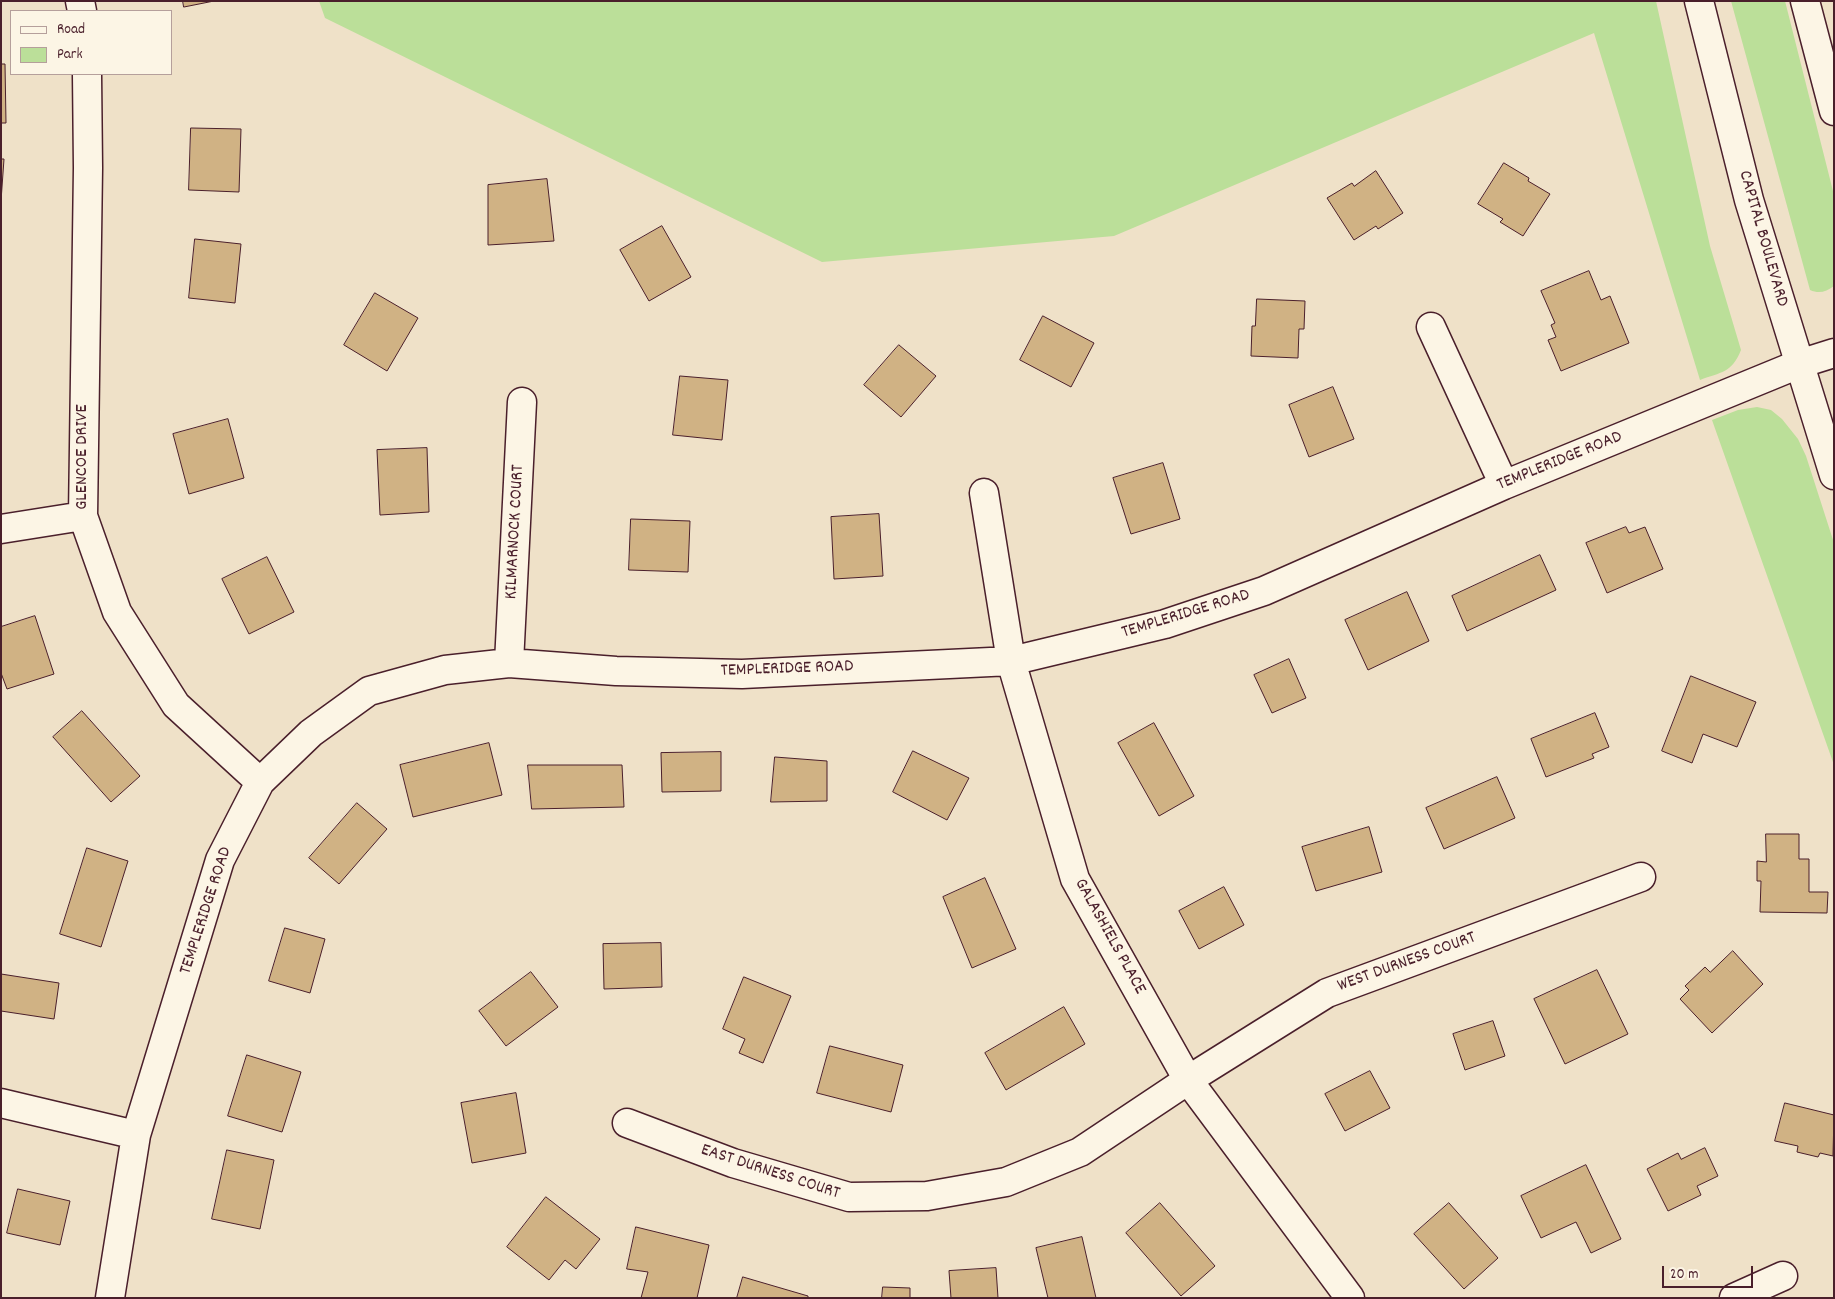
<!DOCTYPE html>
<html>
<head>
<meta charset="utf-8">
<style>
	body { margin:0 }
	#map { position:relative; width:1835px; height:1299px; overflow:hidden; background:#efe1c8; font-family:Dekko,sans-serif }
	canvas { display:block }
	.frame { position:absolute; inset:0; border:2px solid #4a1f2b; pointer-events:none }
	.legend { position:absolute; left:10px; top:10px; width:162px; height:65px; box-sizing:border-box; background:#fcf5e5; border:1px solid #b59f9b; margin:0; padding:6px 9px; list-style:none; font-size:15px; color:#4a1f2b }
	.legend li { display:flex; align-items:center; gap:10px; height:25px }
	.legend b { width:25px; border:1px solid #b59f9b }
	.scale { position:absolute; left:1662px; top:1266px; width:91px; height:22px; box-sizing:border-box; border:2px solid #4a1f2b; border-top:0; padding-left:6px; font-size:15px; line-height:18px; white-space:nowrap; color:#4a1f2b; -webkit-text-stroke:4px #fcf5e5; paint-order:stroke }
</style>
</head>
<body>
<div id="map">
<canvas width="1835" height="1299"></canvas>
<div class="frame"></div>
<ul class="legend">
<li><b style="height:6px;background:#fcf5e5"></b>Road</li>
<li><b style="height:14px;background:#bbdf99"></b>Park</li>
</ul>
<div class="scale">20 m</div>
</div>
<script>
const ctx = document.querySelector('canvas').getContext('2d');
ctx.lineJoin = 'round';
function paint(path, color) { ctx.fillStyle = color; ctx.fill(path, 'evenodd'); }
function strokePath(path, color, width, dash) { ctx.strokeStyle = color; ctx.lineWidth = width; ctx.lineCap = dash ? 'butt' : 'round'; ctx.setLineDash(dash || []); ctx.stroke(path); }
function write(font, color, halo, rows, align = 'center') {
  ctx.font = font + ' Dekko,sans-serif'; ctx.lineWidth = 4; ctx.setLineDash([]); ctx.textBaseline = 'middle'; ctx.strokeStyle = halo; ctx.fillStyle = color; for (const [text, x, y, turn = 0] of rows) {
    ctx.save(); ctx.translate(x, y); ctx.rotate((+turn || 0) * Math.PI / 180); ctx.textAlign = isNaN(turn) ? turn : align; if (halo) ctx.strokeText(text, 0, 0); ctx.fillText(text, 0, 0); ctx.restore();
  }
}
paint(new Path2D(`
	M319 1H1656L1710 246 1741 350C1732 373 1721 372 1700 380L1594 33 1114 236 822 262 325 18Z
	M1731 1H1785L1834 195V286C1826 292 1819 294 1810 290Z
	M1757 407 1771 410 1782 419 1798 439 1806 456 1834 543V765L1712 420 1738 410Z`), '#bbdf99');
const building = new Path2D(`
	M183 1H214L184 7Z
	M1 64H5L6 123H1Z
	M191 128 241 129 239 192 189 190Z
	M1 159H4L1 201Z
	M1504 163 1529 178 1528 181 1550 194 1523 236 1500 222 1503 219 1478 204Z
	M1376 171 1403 213 1378 229 1376 226 1354 240 1327 198 1352 183 1354 186Z
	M547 179 554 241 488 245V185Z
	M662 226 691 277 649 301 620 250Z
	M195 239 241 244 235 303 189 298Z
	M1589 271 1601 300 1610 296 1629 343 1561 371 1548 340 1556 337 1551 325 1555 323 1541 291Z
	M375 293 418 318 387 371 344 345Z
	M1257 299 1305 301 1304 329H1299L1298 358 1251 356 1252 326H1255Z
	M1043 316 1094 343 1071 387 1020 360Z
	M899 345 936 376 901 417 864 385Z
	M680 376 728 380 722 440 673 435Z
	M1333 387 1354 439 1309 457 1289 405Z
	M228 419 244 478 189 494 173 434Z
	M427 448 429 512 380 515 377 450Z
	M1163 463 1180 519 1131 534 1113 478Z
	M879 514 883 576 834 579 831 517Z
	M631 519 690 521 688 572 629 570Z
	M1626 527 1629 533 1645 527 1663 569 1607 593 1586 543Z
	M1540 555 1556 590 1467 631 1452 596Z
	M267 557 294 612 249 634 222 579Z
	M1407 592 1429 641 1368 670 1345 620Z
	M35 616 54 674 7 689 1 673V627Z
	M1289 659 1306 698 1272 713 1254 675Z
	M1691 676 1756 702 1737 747 1703 734 1692 763 1662 751Z
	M82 711 140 776 111 802 53 737Z
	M1595 713 1609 747 1592 754 1594 758 1546 777 1531 739Z
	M1154 723 1194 796 1159 816 1118 743Z
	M489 743 502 795 413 817 400 765Z
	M913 751 969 778 947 820 893 792Z
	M721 752V791L662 792 661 753Z
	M775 757 827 761V801L771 802Z
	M528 765H622L624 807 532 809Z
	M1497 777 1515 818 1444 849 1426 808Z
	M357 803 387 829 339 884 309 858Z
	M1369 827 1382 872 1316 891 1302 847Z
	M1766 834H1799V859H1809V892H1828L1827 913 1760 912 1761 881H1757V861L1766 862Z
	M87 848 128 861 101 947 60 934Z
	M985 878 1016 949 972 968 943 897Z
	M1224 887 1244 925 1199 949 1179 911Z
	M285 928 325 939 310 993 269 981Z
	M661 943 662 987 604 989 603 944Z
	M1733 951 1763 984 1712 1033 1680 999 1689 990 1685 986 1705 967 1710 972Z
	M1597 970 1628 1034 1565 1064 1534 999Z
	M531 972 558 1007 506 1046 479 1011Z
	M1 974 59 983 54 1019 1 1011Z
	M744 977 791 996 763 1063 739 1053 745 1039 723 1029Z
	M1064 1007 1085 1044 1006 1090 985 1053Z
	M1493 1021 1505 1056 1465 1070 1453 1034Z
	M830 1046 903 1065 891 1112 817 1093Z
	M247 1055 301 1072 282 1132 228 1116Z
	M1370 1071 1390 1108 1345 1131 1325 1094Z
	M516 1093 526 1153 472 1163 461 1103Z
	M1785 1103 1834 1115 1833 1156 1820 1153 1818 1157 1797 1152 1798 1146 1775 1141Z
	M1705 1148 1718 1176 1697 1186 1701 1195 1668 1211 1647 1169 1678 1153 1681 1159Z
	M227 1150 274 1160 260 1229 212 1219Z
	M1586 1165 1621 1239 1591 1253 1576 1222 1541 1238 1521 1196Z
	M18 1189 70 1201 60 1245 7 1233Z
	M546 1197 600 1239 576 1269 565 1260 549 1280 507 1247Z
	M1160 1203 1215 1266 1181 1296 1126 1233Z
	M1449 1203 1498 1258 1464 1289 1414 1234Z
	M636 1227 709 1245 697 1298H641L648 1272 627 1269Z
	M1082 1237 1096 1298H1048L1036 1248Z
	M996 1268 998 1298H951L949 1271Z
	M743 1277 808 1296V1298H737Z
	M883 1287 910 1288V1298H882Z`);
paint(building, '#d0b284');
strokePath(building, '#4a1f2b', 1);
const minor = new Path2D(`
	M80 1 82 11
	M87 74 88 168 83 516 117 612 176 705 260 782
	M1431 327 1504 485
	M984 493 1011 661 1075 879 1188 1080 1350 1298
	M1 529 83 516
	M509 663 522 402
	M1 1103 136 1135
	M627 1123 733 1163 849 1197 927 1196 1006 1182 1080 1152 1188 1080 1327 993 1641 877
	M110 1298 136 1135 220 860 260 782 311 733 369 691 445 670 509 663 616 671 742 674 1011 661 1165 624 1264 591 1504 485 1799 364 1834 353
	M1734 1298 1783 1276`);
const highway = new Path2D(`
	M1699 1 1749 200 1834 475
	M1805 1 1834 111`);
strokePath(minor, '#4a1f2b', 31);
strokePath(highway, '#4a1f2b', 31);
strokePath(minor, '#fcf5e5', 28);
strokePath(highway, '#fcf5e5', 28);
write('18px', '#4a1f2b', '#fcf5e5', [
	["CAPITAL BOULEVARD",1762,239,74],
	["GLENCOE DRIVE",84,457,-90],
	["TEMPLERIDGE ROAD",1560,462,-22],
	["KILMARNOCK COURT",516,532,-87],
	["TEMPLERIDGE ROAD",1186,615,-17],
	["TEMPLERIDGE ROAD",787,670,-2],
	["TEMPLERIDGE ROAD",207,911,-72],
	["GALASHIELS PLACE",1109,937,61],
	["WEST DURNESS COURT",1407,963,-20],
	["EAST DURNESS COURT",770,1173,18]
]);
</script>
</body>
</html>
